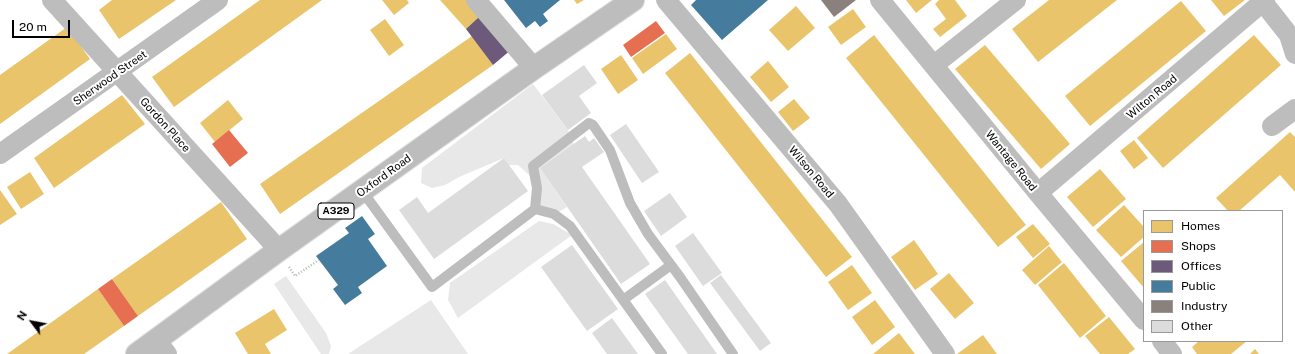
<!DOCTYPE html>
<html>
<head>
<meta charset="utf-8">
<style>
	body { margin:0 }
	#map { position:relative; width:1295px; height:354px; overflow:hidden; background:#fff; font-family:"Public Sans",sans-serif }
	canvas { display:block }
	.legend { position:absolute; left:1143px; top:210px; width:140px; height:132px; box-sizing:border-box; background:#fff; border:1px solid #999; margin:0; padding:5px 7px; list-style:none; font-size:12px; color:#000 }
	.legend li { display:flex; align-items:center; gap:8px; height:20px }
	.legend b { width:20px; border:1px solid #999 }
	.north { position:absolute; left:12px; top:302px; width:40px; height:40px; -webkit-text-stroke:3px #fff; paint-order:stroke; rotate:302deg; font-size:11px; font-weight:700; line-height:16px; text-align:center; color:#000 }
	.north::after { content:''; display:block; margin:auto; width:14px; height:18px; background:#000; clip-path:polygon(50% 0,100% 100%,50% 72%,0 100%) }
	.scale { position:absolute; left:12px; top:20px; width:58px; height:18px; box-sizing:border-box; border:2px solid #000; border-top:0; padding-left:5px; font-size:12px; line-height:14px; white-space:nowrap; color:#000; -webkit-text-stroke:3px #fff; paint-order:stroke }
</style>
</head>
<body>
<div id="map">
<canvas width="1295" height="354"></canvas>
<ul class="legend">
<li><b style="height:11px;background:#e9c46a"></b>Homes</li>
<li><b style="height:11px;background:#e76f51"></b>Shops</li>
<li><b style="height:11px;background:#6d597a"></b>Offices</li>
<li><b style="height:11px;background:#457b9d"></b>Public</li>
<li><b style="height:11px;background:#8a817c"></b>Industry</li>
<li><b style="height:11px;background:#dcdcdc"></b>Other</li>
</ul>
<div class="north">N</div>
<div class="scale">20 m</div>
</div>
<script>
const ctx = document.querySelector('canvas').getContext('2d');
ctx.lineJoin = 'round';
function paint(path, color) { ctx.fillStyle = color; ctx.fill(path, 'evenodd'); }
function strokePath(path, color, width, dash) { ctx.strokeStyle = color; ctx.lineWidth = width; ctx.lineCap = dash ? 'butt' : 'round'; ctx.setLineDash(dash || []); ctx.stroke(path); }
function write(font, color, halo, rows, align = 'center') {
  ctx.font = font + ' "Public Sans",sans-serif'; ctx.lineWidth = 4; ctx.setLineDash([]); ctx.textBaseline = 'middle'; ctx.strokeStyle = halo; ctx.fillStyle = color; for (const [text, x, y, turn = 0] of rows) {
    ctx.save(); ctx.translate(x, y); ctx.rotate((+turn || 0) * Math.PI / 180); ctx.textAlign = isNaN(turn) ? turn : align; if (halo) ctx.strokeText(text, 0, 0); ctx.fillText(text, 0, 0); ctx.restore();
  }
}
paint(new Path2D(`
	M533 84 568 130 574 144 540 168 567 207 550 217 531 206 541 186 518 165H509L504 158 459 177 445 185 432 188 421 183 422 168Z
	M539 221 553 224 572 235 458 318 448 300 450 283Z
	M286 276 326 333 331 346 329 354H321L274 284Z
	M431 300 468 354H348Z`), '#e8e8e8');
paint(new Path2D(`
	M112 0H176L119 39 99 10Z
	M260 0H322L174 107 152 77Z
	M382 0H407L409 3 394 15Z
	M440 0H466L480 16 466 29Z
	M574 0H584L577 4Z
	M906 0H932L916 13Z
	M939 0H955L967 16 940 37 933 29 946 19 935 4Z
	M1049 0H1117L1038 62 1012 29Z
	M1211 0H1245L1224 16Z
	M1181 1 1206 31 1090 126 1065 96Z
	M796 6 815 28 788 51 769 30Z
	M853 9 866 27 841 45 828 27Z
	M385 19 404 45 389 56 370 30Z
	M67 27 90 59 0 124V75Z
	M666 34 677 49 643 74 632 58Z
	M874 35 1026 225 998 247 846 58Z
	M1254 35 1281 65 1163 168 1137 138Z
	M472 36 493 65 280 214 260 184Z
	M985 45 1070 144 1041 169 955 69Z
	M690 53 852 257 826 277 665 73Z
	M621 55 638 80 618 94 601 69Z
	M768 61 789 87 771 102 750 77Z
	M122 95 145 124 54 188 34 158Z
	M794 99 810 118 793 131 778 112Z
	M228 100 243 119 215 142 200 123Z
	M1290 132 1295 137V192L1280 175 1239 211H1228L1216 198Z
	M1134 140 1148 158 1134 169 1120 151Z
	M1100 169 1126 199 1093 227 1067 197Z
	M30 172 44 194 21 209 7 187Z
	M0 190 17 214 0 225Z
	M221 202 247 239 138 316 112 279Z
	M1124 205 1144 227V237L1121 257 1096 230Z
	M1033 224 1050 244 1033 258 1016 237Z
	M914 240 938 274 915 290 891 257Z
	M1144 242V288L1121 261Z
	M1049 246 1062 262 1035 285 1022 270Z
	M1064 263 1106 316 1080 338 1038 285Z
	M852 265 872 293 848 310 828 282Z
	M949 273 974 303 955 319 930 289Z
	M98 289 124 326 84 354H7Z
	M875 300 895 327 872 345 852 317Z
	M274 309 287 330 265 344 271 354H248L235 333Z
	M1109 317 1135 349 1128 354H1100L1085 336Z
	M899 333 915 354H873Z
	M983 335 997 354H957Z
	M1199 341H1247L1231 354H1197L1192 347Z
	M1255 349 1259 354H1250Z`), '#e9c46a');
paint(new Path2D(`
	M656 21 665 33 631 57 623 45Z
	M229 130 248 153 230 167 212 144Z
	M112 279 138 316 124 326 98 289Z`), '#e76f51');
paint(new Path2D(`
	M480 16 512 49 493 65 466 29Z`), '#6d597a');
paint(new Path2D(`
	M504 0H560L543 14 548 21 540 27 535 21 526 28Z
	M696 0H768L722 40 691 5Z
	M362 216 375 234 368 239 387 266 358 287 362 293 345 305 333 289 338 285 316 256 349 233 345 228Z`), '#457b9d');
paint(new Path2D(`
	M821 0H856L834 17Z`), '#8a817c');
paint(new Path2D(`
	M584 65 597 83 579 96 591 113 568 130 542 95Z
	M626 124 659 172 642 183 610 135Z
	M585 136 589 142 594 138 604 152 582 167 650 264 621 284 540 168Z
	M504 158 528 191 434 259 399 210 417 197 428 213Z
	M670 193 687 217 661 236 644 211Z
	M693 233 722 273 703 286 675 246Z
	M572 245 618 309 587 331 541 267Z
	M721 275 771 343 760 351 710 283Z
	M665 280 717 354H688L645 294Z
	M612 318 638 354H607L592 333Z`), '#dcdcdc');
const primary = new Path2D(`
	M137 354 279 250 534 68 633 0`);
strokePath(primary, '#dbdbdb', 24);
strokePath(new Path2D(`
	M289 267 295 276 319 260`), '#b8b8b8', 2.5, [1, 2]);
strokePath(new Path2D(`
	M363 192 432 287 535 209 537 188 533 166 589 123 593 125 610 150 630 203 648 234 680 277 733 354
	M535 209 554 214 570 226 662 354
	M623 300 671 265`), '#bdbdbd', 10);
strokePath(new Path2D(`
	M52 0 279 250
	M476 0 534 68
	M666 0 838 204 945 354
	M880 0 1038 193 1144 320
	M1263 2 1289 35 1295 54
	M934 65 1016 0
	M1272 126 1295 109
	M0 154 218 0
	M1038 193 1265 0
	M157 341 167 354
	M1162 341 1172 354`), '#bdbdbd', 20);
strokePath(primary, '#bdbdbd', 22);
for (const [x, y, w] of [
	[336,211,36]
]) { const box = new Path2D(); box.roundRect(x - w / 2, y - 8, w, 16, 3); ctx.fillStyle = '#fff'; ctx.fill(box); strokePath(box, '#000', 1); }
write('bold 10px', '#000', null, [
	["A329",336,211]
]);
write('11px', '#000', '#fff', [
	["Sherwood Street",110,78,-35],
	["Wilton Road",1152,97,-40],
	["Gordon Place",165,125,48],
	["Wantage Road",1011,161,51],
	["Wilson Road",811,172,50],
	["Oxford Road",384,176,-36]
]);
</script>
</body>
</html>
